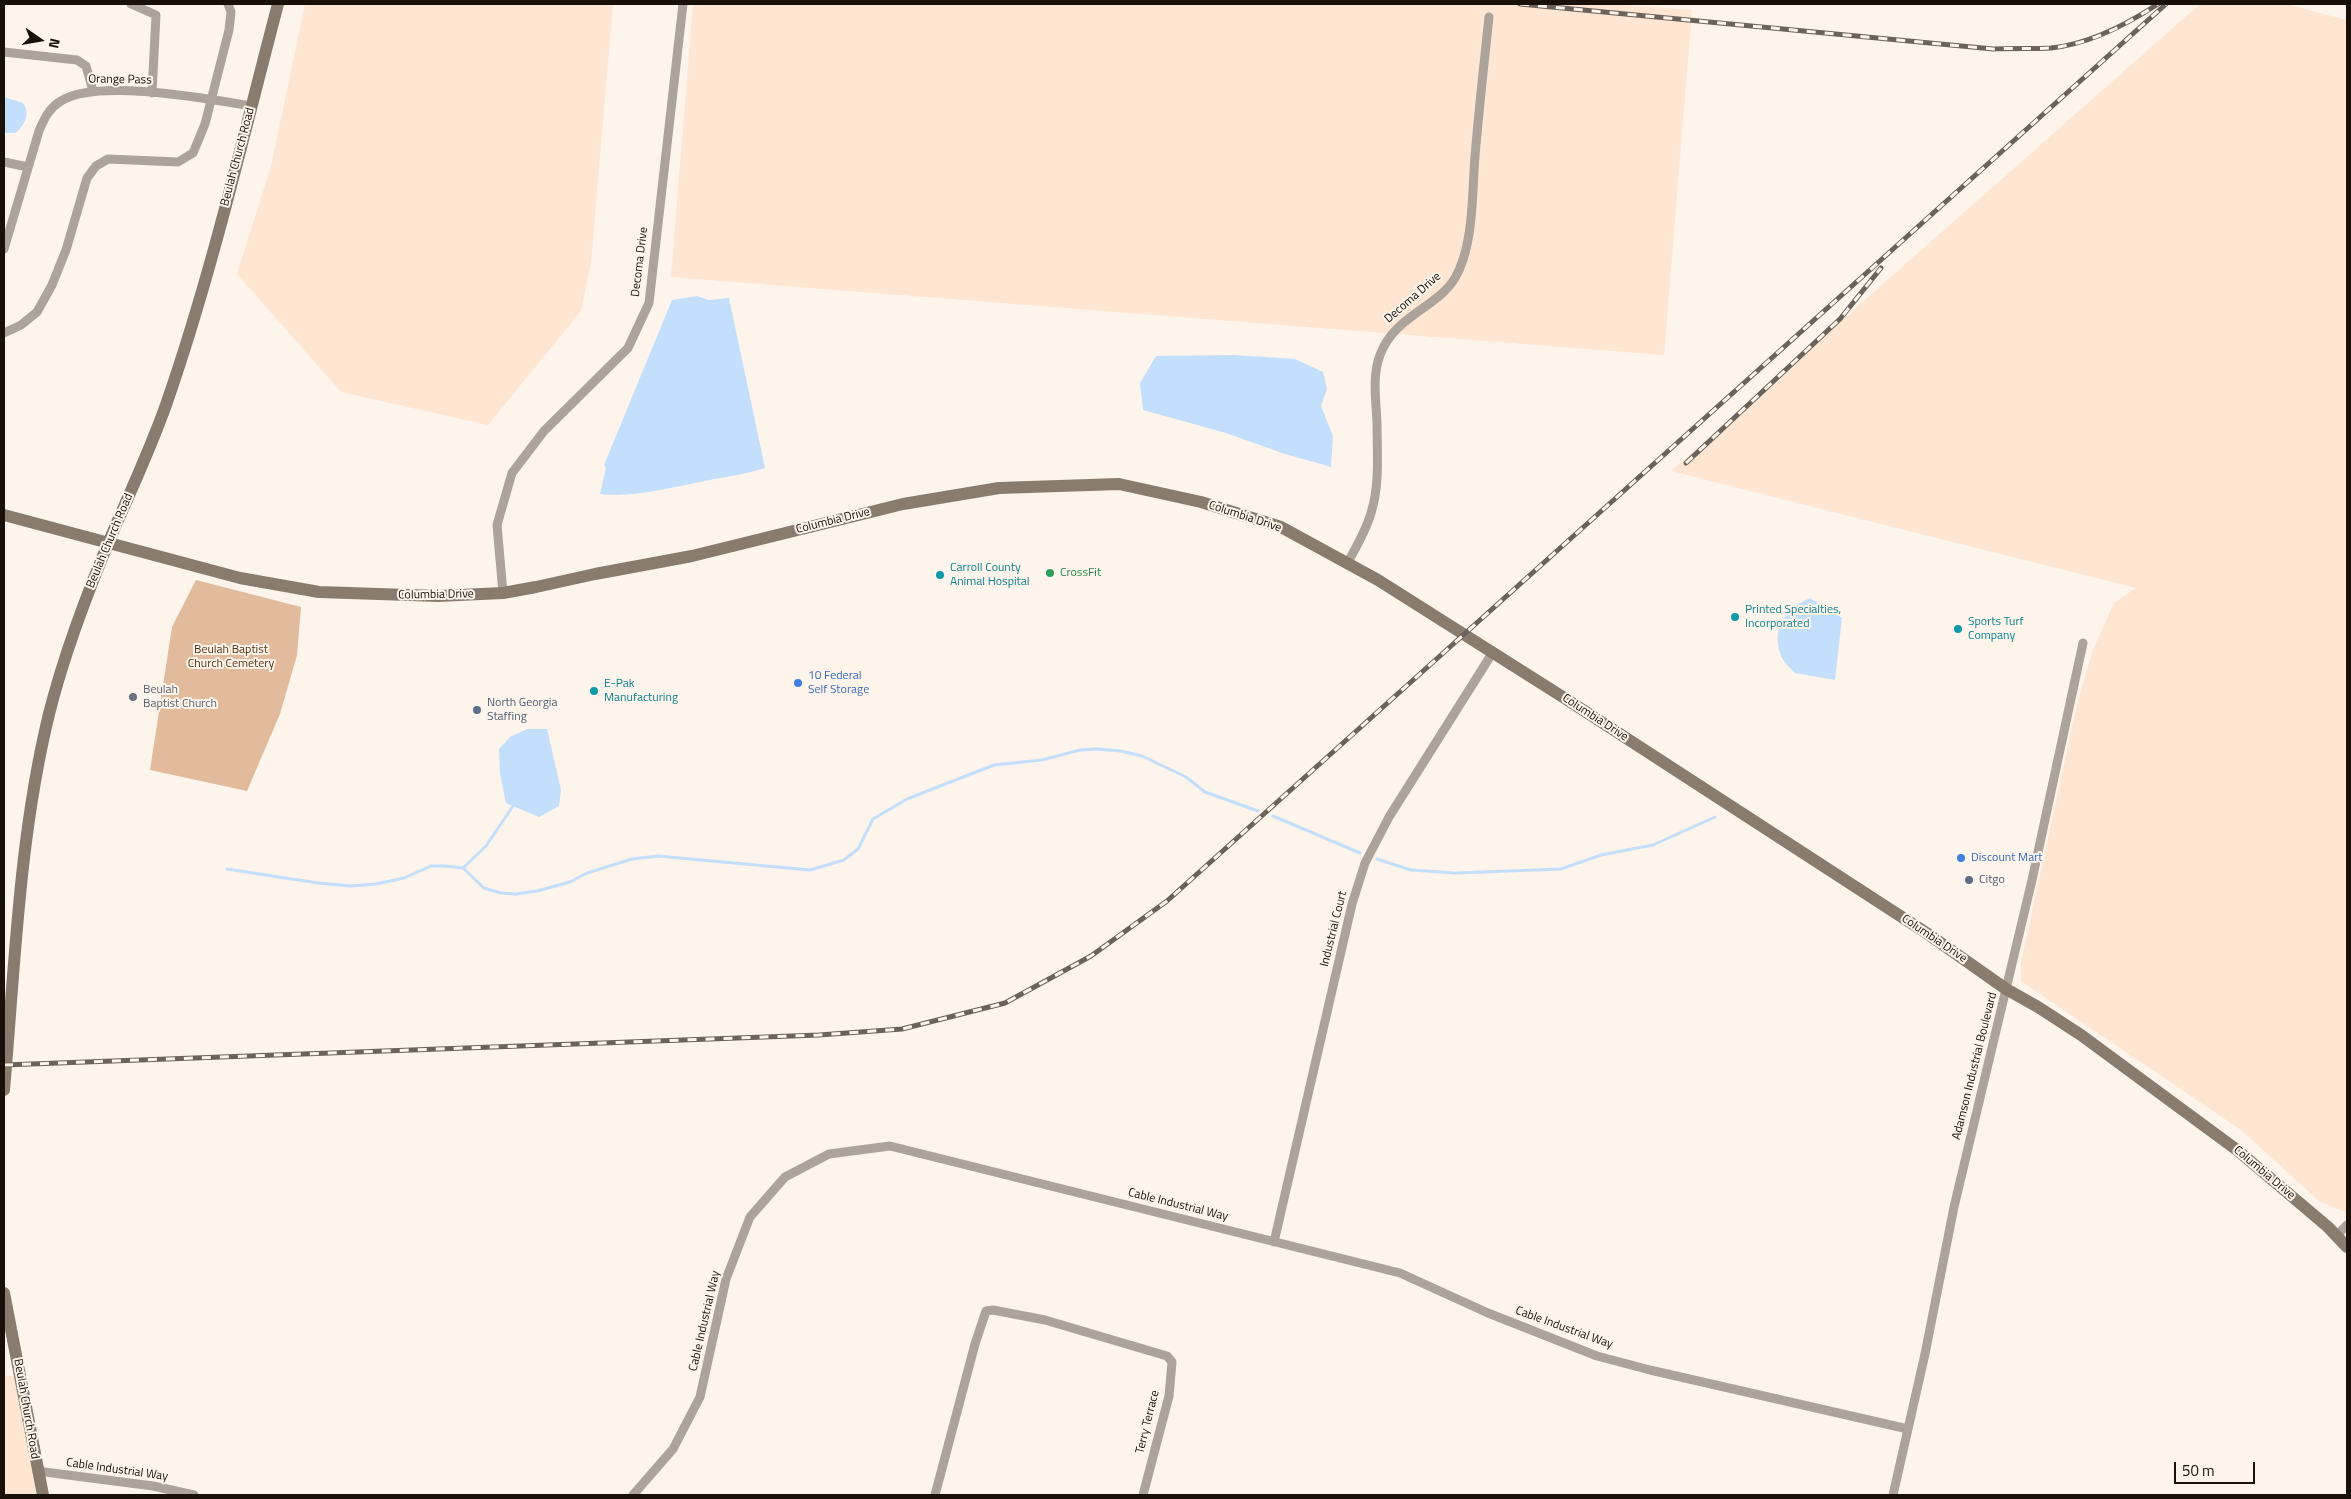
<!DOCTYPE html>
<html>
<head>
<meta charset="utf-8">
<style>
	body { margin:0 }
	#map { position:relative; width:2351px; height:1499px; overflow:hidden; background:#fdf4ec; font-family:"Titillium Web",sans-serif }
	canvas { display:block }
	.frame { position:absolute; inset:0; border:5px solid #181009; pointer-events:none }
	.north { position:absolute; left:15px; top:15px; width:50px; height:50px; -webkit-text-stroke:4px #fdf4ec; paint-order:stroke; rotate:103deg; font-size:14px; font-weight:700; line-height:20px; text-align:center; color:#181009 }
	.north::after { content:''; display:block; margin:auto; width:18px; height:22px; background:#181009; clip-path:polygon(50% 0,100% 100%,50% 72%,0 100%) }
	.scale { position:absolute; left:2174px; top:1462px; width:81px; height:22px; box-sizing:border-box; border:2px solid #181009; border-top:0; padding-left:6px; font-size:15px; line-height:18px; white-space:nowrap; color:#181009; -webkit-text-stroke:4px #fdf4ec; paint-order:stroke }
</style>
</head>
<body>
<div id="map">
<canvas width="2351" height="1499"></canvas>
<div class="frame"></div>
<div class="north">N</div>
<div class="scale">50 m</div>
</div>
<script>
const ctx = document.querySelector('canvas').getContext('2d');
ctx.lineJoin = 'round';
function paint(path, color) { ctx.fillStyle = color; ctx.fill(path, 'evenodd'); }
function strokePath(path, color, width, dash) { ctx.strokeStyle = color; ctx.lineWidth = width; ctx.lineCap = dash ? 'butt' : 'round'; ctx.setLineDash(dash || []); ctx.stroke(path); }
function write(font, color, halo, rows, align = 'center') {
  ctx.font = font + ' "Titillium Web",sans-serif'; ctx.lineWidth = 4; ctx.setLineDash([]); ctx.textBaseline = 'middle'; ctx.strokeStyle = halo; ctx.fillStyle = color; for (const [text, x, y, turn = 0] of rows) {
    ctx.save(); ctx.translate(x, y); ctx.rotate((+turn || 0) * Math.PI / 180); ctx.textAlign = isNaN(turn) ? turn : align; if (halo) ctx.strokeText(text, 0, 0); ctx.fillText(text, 0, 0); ctx.restore();
  }
}
paint(new Path2D(`
	M305 4H613L591 262 581 311 488 425 341 392 237 274 271 166Z
	M693 4H1608L1692 10 1664 355 671 277Z
	M2200 4H2286L2347 20 2346 1212 2320 1202 2241 1130 2021 981V962L2078 700 2093 650 2114 603 2136 588 1671 471Z
	M4 1376H14L38 1495H4Z`), '#fee6d2');
paint(new Path2D(`
	M196 580 301 607 297 655 280 714 247 791 150 770 172 627Z`), '#e1bb9b');
paint(new Path2D(`
	M4 97 23 103C31 114 24 127 15 133H4Z
	M697 296 709 300 729 298 765 468C743 475 722 477 700 482 668 488 633 498 600 494L606 468 604 465 672 300Z
	M1234 355 1295 359 1323 372 1327 389 1321 406 1333 436 1331 467 1285 454 1226 433 1143 410 1140 383 1156 356Z
	M1810 598 1842 618 1835 680 1795 673C1791 669 1785 663 1782 658 1770 631 1784 609 1810 598Z
	M527 729H547L561 790 559 806 539 817 506 803 500 774 499 749 510 737Z`), '#c3dffb');
strokePath(new Path2D(`
	M1273 816 1360 853
	M1377 859 1411 870 1456 873 1561 869 1601 855 1653 845 1715 817
	M463 868 486 846 513 806
	M227 869 318 883 351 886 376 884 404 878 431 866H445L463 868 484 888 501 893 516 894 537 891 570 882 587 873 632 859 658 856 810 870 844 860 858 849 873 819 907 799 994 765 1042 760 1080 750 1096 749 1121 751 1142 756 1186 777 1205 792 1258 811`), '#c3dffb', 3);
strokePath(new Path2D(`
	M131 4 156 15 152 93
	M4 52 77 60 86 66 93 91
	M4 162 28 167
	M4 249 39 131C44 119 49 108 61 101 97 78 208 99 251 106
	M4 333 21 325 37 312 52 285 66 250 87 178 96 166 108 159 178 162 193 153 205 124 229 30 231 12 228 4
	M1347 564C1356 547 1366 531 1371 513 1380 485 1377 452 1377 423 1376 401 1372 375 1380 355 1394 316 1437 308 1455 278 1474 246 1472 192 1475 156 1479 109 1484 63 1489 17
	M503 593 497 525 512 473 544 431 628 348 649 303 683 4
	M2336 1236 2347 1225
	M1274 1242 1352 904 1365 863 1389 817 1493 652
	M37 1471 153 1486 194 1495
	M633 1495 673 1449 700 1397 726 1279 750 1217 785 1177 829 1154 890 1146 1400 1273 1488 1313 1597 1356 1650 1370 1908 1429
	M935 1495 975 1344 986 1311 993 1310 1045 1320 1167 1356 1172 1362 1169 1396 1143 1495
	M1893 1495 1925 1354 1954 1207 2032 880 2083 643`), '#aca39a', 9);
strokePath(new Path2D(`
	M4 515 240 578 319 592 438 596 503 593 536 587 595 574 692 556 903 504 999 488 1119 484 1201 502 1281 527 1378 580 1566 699 1928 934 2006 989 2038 1007 2081 1035 2237 1150 2328 1227 2347 1247
	M4 1090C15 964 19 837 49 714 65 650 89 588 115 527 133 486 152 445 167 402 212 272 243 137 278 4
	M4 1293 43 1495`), '#897c6f', 12);
const rail = new Path2D(`
	M1520 4 1993 49C2012 48 2032 49 2051 48 2090 44 2126 25 2158 4
	M1686 463 1840 319 1881 268
	M4 1065 819 1035 902 1029 1005 1003 1091 956 1167 901 2166 4`);
strokePath(rail, '#6b625b', 5);
strokePath(rail, '#fdf4ec', 3, [9]);
for (const [x, y, r, color] of [
	[1050,573,5,"#2e9e5b"],
	[940,575,5,"#0f9aa8"],
	[1735,617,5,"#0f9aa8"],
	[1958,629,5,"#0f9aa8"],
	[798,683,5,"#3f7fe0"],
	[594,691,5,"#0f9aa8"],
	[133,697,5,"#6b7280"],
	[477,710,5,"#5c6f8a"],
	[1961,858,5,"#3f7fe0"],
	[1969,880,5,"#5c6f8a"]
]) { const dot = new Path2D(); dot.arc(x, y, r, 0, 2 * Math.PI); ctx.fillStyle = color; ctx.fill(dot); strokePath(dot, '#fdf4ec', 2); }
write('12px', '#181009', '#fdf4ec', [
	["Orange Pass",120,80,1],
	["Beulah Church Road",238,157,-75],
	["Decoma Drive",640,262,-83],
	["Decoma Drive",1413,298,-41],
	["Columbia Drive",1245,517,18],
	["Columbia Drive",833,521,-14],
	["Beulah Church Road",110,541,-67],
	["Columbia Drive",436,595,-1],
	["Columbia Drive",1595,718,33],
	["Industrial Court",1334,929,-76],
	["Columbia Drive",1934,939,34],
	["Adamson Industrial Boulevard",1975,1066,-76],
	["Columbia Drive",2264,1173,40],
	["Cable Industrial Way",1178,1205,14],
	["Cable Industrial Way",705,1321,-77],
	["Cable Industrial Way",1564,1328,20],
	["Beulah Church Road",26,1409,80],
	["Terry Terrace",1148,1422,-76],
	["Cable Industrial Way",117,1470,8]
]);
write('12px', '#0d838f', '#fdf4ec', [
	["Carroll County",950,568],
	["Animal Hospital",950,582],
	["Printed Specialties,",1745,610],
	["Incorporated",1745,624],
	["Sports Turf",1968,622],
	["Company",1968,636],
	["E-Pak",604,684],
	["Manufacturing",604,698]
], 'left');
write('12px', '#27864d', '#fdf4ec', [
	["CrossFit",1060,573]
], 'left');
write('12px', '#543312', '#fdf4ec', [
	["Beulah Baptist",231,650],
	["Church Cemetery",231,664]
]);
write('12px', '#366cbe', '#fdf4ec', [
	["10 Federal",808,676],
	["Self Storage",808,690],
	["Discount Mart",1971,858]
], 'left');
write('12px', '#5b616d', '#fdf4ec', [
	["Beulah",143,690],
	["Baptist Church",143,704]
], 'left');
write('12px', '#4e5e75', '#fdf4ec', [
	["North Georgia",487,703],
	["Staffing",487,717],
	["Citgo",1979,880]
], 'left');
</script>
</body>
</html>
